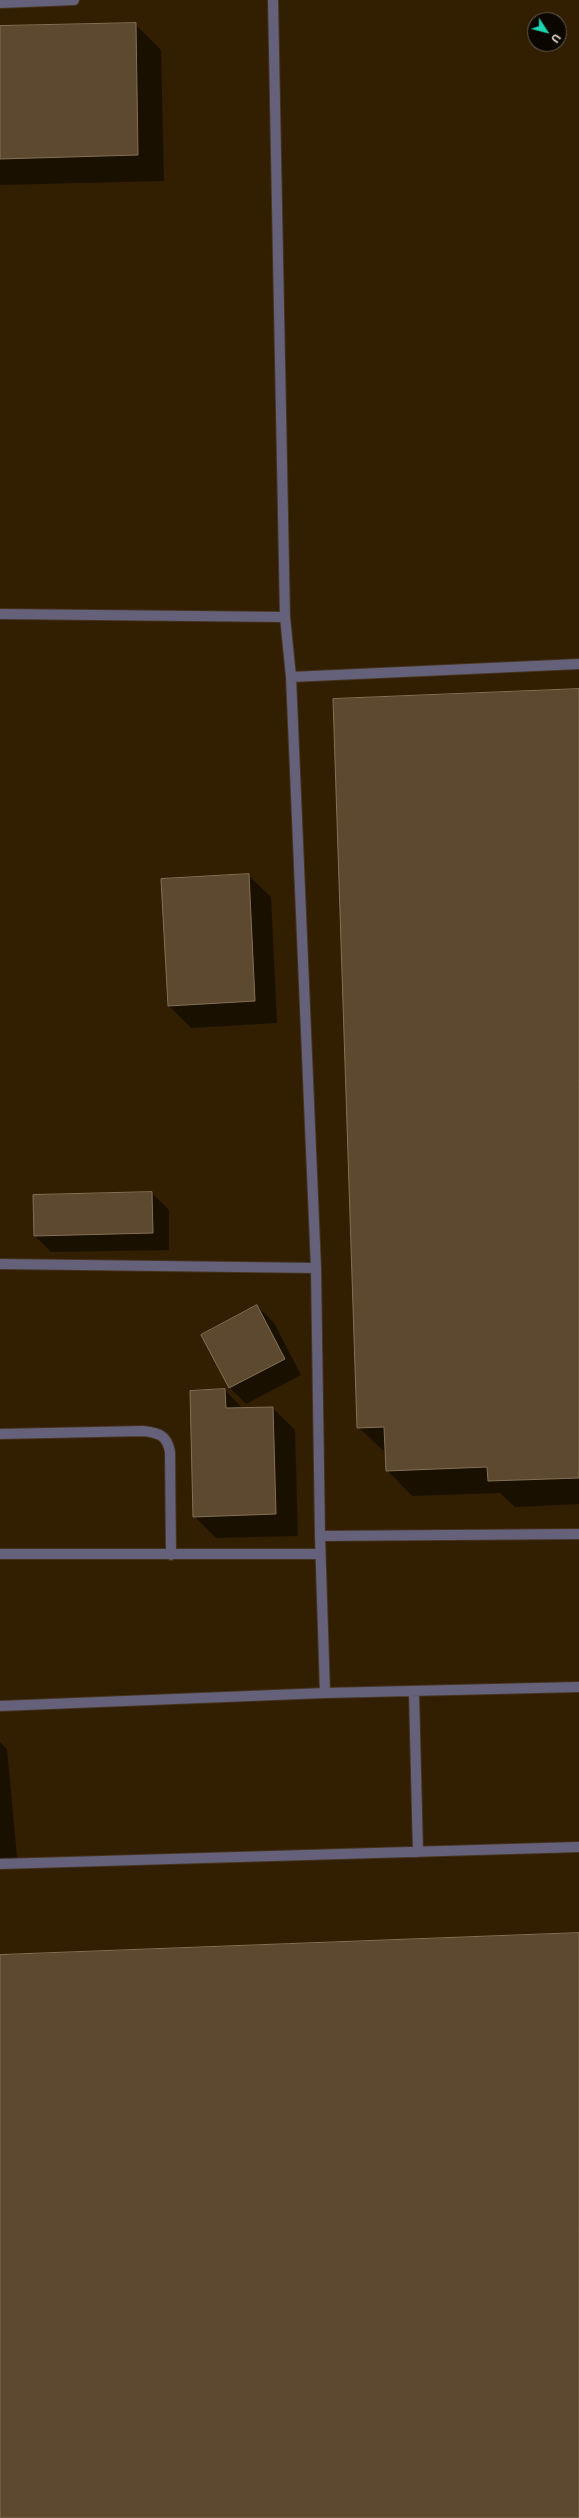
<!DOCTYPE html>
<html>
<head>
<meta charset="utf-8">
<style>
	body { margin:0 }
	#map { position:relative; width:579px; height:2518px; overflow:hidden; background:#291900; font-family:"Open Sans",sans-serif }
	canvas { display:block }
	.north { position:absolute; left:527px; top:12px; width:40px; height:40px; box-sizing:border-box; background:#0c0601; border:1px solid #645c53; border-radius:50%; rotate:126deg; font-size:11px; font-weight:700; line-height:16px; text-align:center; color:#e8dccd }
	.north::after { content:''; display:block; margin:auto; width:14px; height:18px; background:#1cd5b1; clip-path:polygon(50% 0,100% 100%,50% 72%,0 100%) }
</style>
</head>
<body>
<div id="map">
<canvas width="579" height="2518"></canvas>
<div class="north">U</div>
</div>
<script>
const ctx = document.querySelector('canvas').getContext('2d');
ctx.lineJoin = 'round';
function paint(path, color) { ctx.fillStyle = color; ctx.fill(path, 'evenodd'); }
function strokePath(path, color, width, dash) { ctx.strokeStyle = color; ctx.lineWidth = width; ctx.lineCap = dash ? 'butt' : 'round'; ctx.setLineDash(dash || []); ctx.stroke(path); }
paint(new Path2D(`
	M0 0H579V2518H0ZM535 20H559V44H535Z`), '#321e00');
paint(new Path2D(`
	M135 24 161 50 164 181 0 185V27Z
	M579 690V1504L515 1507 500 1493 412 1496 387 1470 386 1453 358 1427Z
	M248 875 271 897 277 1023 191 1028 169 1006Z
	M152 1193 169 1210V1250L51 1252 35 1236Z
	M257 1306 274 1323 301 1375 246 1404 229 1387Z
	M225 1390 243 1409 273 1408 295 1430 298 1536 216 1538 194 1516Z
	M0 1742 7 1749 18 1867 0 1869Z`), '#0007');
const building = new Path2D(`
	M136 23 138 155 0 159V26Z
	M579 689V1478L488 1481 487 1467 386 1471 384 1427 357 1428 333 699Z
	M249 874 255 1001 168 1006 161 879Z
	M152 1192 153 1233 34 1236 33 1195Z
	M257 1305 285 1359 229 1388 201 1335Z
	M225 1389 226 1408 273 1407 276 1514 193 1517 190 1391Z
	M579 1933V2518H0V1955Z`);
paint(building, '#5c492f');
strokePath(building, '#847054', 1);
const minor = new Path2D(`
	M273 0 285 617 291 677 316 1268 320 1536 325 1693
	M0 3 74 0
	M0 614 285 617
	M291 677 579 664
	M0 1264 316 1268
	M0 1434 143 1431C159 1433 167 1435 170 1452L171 1555
	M320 1536 579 1534
	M0 1554H320
	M414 1693 418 1852
	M0 1706 325 1693 579 1687
	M0 1864 579 1847`);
strokePath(minor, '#44341d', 12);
strokePath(minor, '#66617b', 10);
</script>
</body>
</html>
